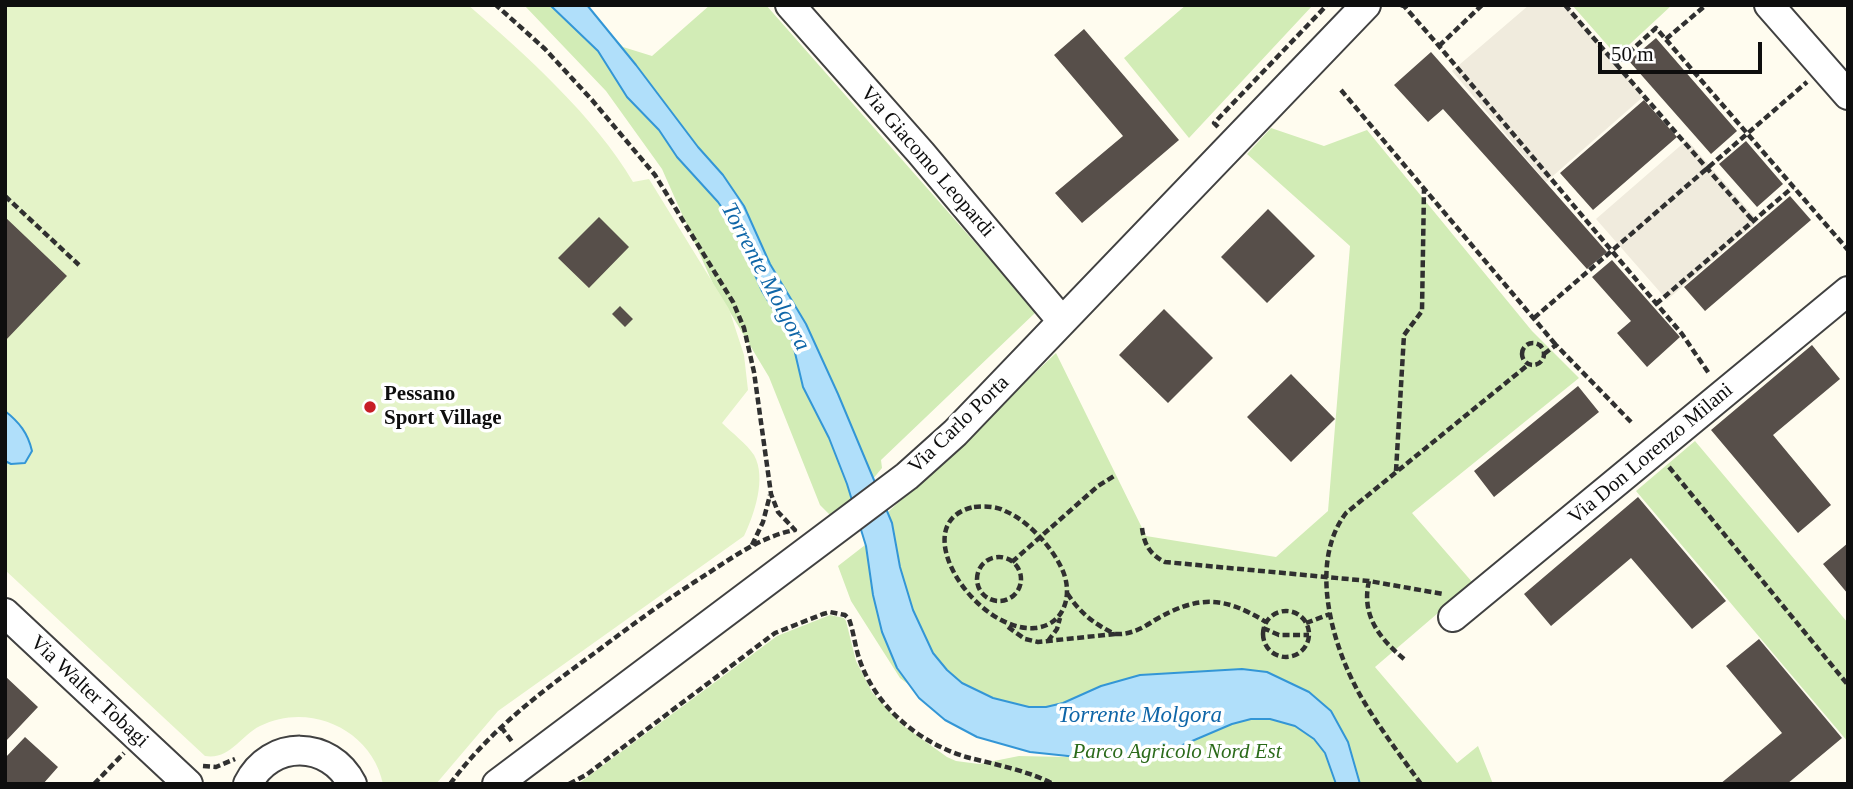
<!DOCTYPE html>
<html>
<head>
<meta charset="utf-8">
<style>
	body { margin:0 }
	#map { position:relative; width:1853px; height:789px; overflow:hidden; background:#fffcef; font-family:Georgia,serif }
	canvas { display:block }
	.frame { position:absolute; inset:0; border:7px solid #0e0e0e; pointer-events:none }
	.scale { position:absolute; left:1598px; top:42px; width:164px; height:32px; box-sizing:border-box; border:4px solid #0e0e0e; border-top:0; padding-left:9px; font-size:21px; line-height:24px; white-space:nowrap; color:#0e0e0e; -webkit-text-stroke:5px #fff; paint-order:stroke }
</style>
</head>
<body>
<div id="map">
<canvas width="1853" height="789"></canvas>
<div class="frame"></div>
<div class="scale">50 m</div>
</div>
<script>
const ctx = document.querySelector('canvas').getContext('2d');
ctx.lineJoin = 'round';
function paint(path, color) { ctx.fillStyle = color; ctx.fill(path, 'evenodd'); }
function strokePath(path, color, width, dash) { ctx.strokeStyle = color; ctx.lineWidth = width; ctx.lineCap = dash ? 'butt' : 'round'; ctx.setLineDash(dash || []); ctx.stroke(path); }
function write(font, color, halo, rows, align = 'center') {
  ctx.font = font + ' Georgia,serif'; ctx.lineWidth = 7; ctx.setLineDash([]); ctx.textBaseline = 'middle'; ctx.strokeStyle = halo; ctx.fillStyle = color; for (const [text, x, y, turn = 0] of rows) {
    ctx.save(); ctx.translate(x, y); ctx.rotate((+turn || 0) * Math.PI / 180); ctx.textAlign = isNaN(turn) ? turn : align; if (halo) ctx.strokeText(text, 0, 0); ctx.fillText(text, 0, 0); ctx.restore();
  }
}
paint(new Path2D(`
	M524 5H585L623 47 652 56 710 5H766L1036 312 881 460 882 468 853 503 830 515 820 505 769 377 713 284 662 169 606 91Z
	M1186 5H1313L1189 138 1124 58Z
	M1572 5H1672L1617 56Z
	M1271 128 1324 146 1367 130 1532 331 1579 378 1412 513 1473 583 1375 667 1457 763 1478 746 1493 784H578L777 636 830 615 844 618 846 621 856 661 872 692 901 724 947 757 956 761 979 764 1019 756 1065 757 1093 734 979 738 900 678 851 601 838 566 887 528 885 515 1056 353 1146 536 1276 557 1328 511 1350 246 1247 154Z
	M1695 441 1848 623V742L1636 491Z`), '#d2ecb6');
paint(new Path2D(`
	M5 5H468C526 55 595 117 633 182L649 179 729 309 744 355 748 390 722 423C732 433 747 444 754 455 767 478 754 515 744 536L498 711 436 784H383C372 730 310 701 260 726 240 736 230 760 205 756L5 570Z`), '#e4f3c8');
paint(new Path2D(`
	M1529 5H1566L1644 96 1546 182 1452 71Z
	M1687 140 1758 221 1667 300 1596 219Z`), '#f0ebdd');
const water = new Path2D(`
	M550 5H587L636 65 698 147 723 175 744 206 770 264 806 324 838 394 892 523 900 567 913 610 933 653 947 670 962 683 993 698 1029 707H1046L1063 703 1101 686 1140 675 1242 669 1267 672 1309 692 1331 711 1348 742 1360 784H1336L1325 753 1314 739 1295 726 1270 719H1251L1232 724 1164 753 1133 758H1087L1030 752 977 737 945 720 919 698 897 668 882 632 873 595 866 546 847 484 829 438 803 387 792 340 762 291 732 222 718 202 677 157 659 130 627 97 598 51Z
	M5 411C19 422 28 433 32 451L25 463 11 464 5 461Z`);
paint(water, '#b0dffa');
strokePath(water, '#3396d6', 2);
paint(new Path2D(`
	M1084 29 1179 140 1082 223 1055 193 1123 136 1054 55Z
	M1656 38 1737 131 1711 154 1629 61Z
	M1431 52 1607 252 1587 269 1443 109 1428 122 1394 85Z
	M1644 100 1677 137 1593 210 1560 173Z
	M1746 141 1783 184 1757 207 1719 164Z
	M1790 196 1811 220 1705 311 1684 287Z
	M1268 209 1315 256 1267 303 1221 257Z
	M5 217 67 276 5 341Z
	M599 217 629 247 589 288 558 258Z
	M1612 260 1680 337 1647 367 1617 333 1631 321 1592 277Z
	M620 306 633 319 625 327 612 314Z
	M1164 309 1213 358 1168 403 1119 355Z
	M1812 345 1840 379 1773 435 1831 505 1798 533 1711 430Z
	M1291 374 1335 419 1291 462 1247 417Z
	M1578 386 1599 412 1494 497 1474 471Z
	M1638 497 1726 601 1692 629 1631 558 1551 626 1524 594Z
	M1848 543V594L1823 564Z
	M1759 639 1842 738 1787 784H1720L1782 733 1726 666Z
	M5 676 38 707 5 742Z
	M25 737 58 767 43 784H5V758Z`), '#574f4a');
const minor = new Path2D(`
	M790 5 921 153 1062 321
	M1769 5 1848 95
	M5 613 188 784
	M1453 617 1848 291
	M248 784C270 739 330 740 352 784
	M497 784 907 476 955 433 1366 5`);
strokePath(minor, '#414141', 32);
strokePath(new Path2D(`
	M1401 5 1404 6 1439 46 1682 334 1710 375
	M1565 5 1616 64 1656 28 1848 250
	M1666 39 1706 5
	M1439 46 1482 5
	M1616 64 1753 221
	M1341 90 1556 345
	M1218 127 1214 123 1327 5
	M5 196 79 265
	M1656 304 1793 187
	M1534 318 1807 82
	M1522 354a11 11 0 1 1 22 0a11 11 0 1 1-22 0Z
	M1544 354 1556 345 1632 423
	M1669 467 1848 685
	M1396 471 1404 335 1422 311 1424 189
	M974 507C984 506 996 506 1005 511 1027 520 1051 546 1061 567 1074 592 1066 625 1035 628 975 633 903 522 974 507Z
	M1142 528C1144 544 1150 555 1165 562L1369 581
	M752 545 763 522 770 495
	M977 579a22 22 0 1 1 44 0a22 22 0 1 1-44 0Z
	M1012 562 1098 486 1114 476
	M1263 634a23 23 0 1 1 46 0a23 23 0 1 1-46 0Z
	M1306 623 1330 614
	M1008 627 1025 639 1038 642 1115 634C1094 624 1080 613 1067 593
	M1263 628 1279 635H1309
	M1115 634C1130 635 1143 628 1155 620 1198 595 1224 596 1266 622
	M1048 641 1057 629 1060 618
	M1404 659C1379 638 1361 615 1369 581L1443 594
	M501 727 513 743
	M203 766 216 767 235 759
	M94 784 124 753
	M450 784C490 730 542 691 596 652 629 627 662 603 696 581 728 561 758 537 795 530L778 512 771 494 754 372 744 328 733 302 655 175 592 100 545 49 496 5
	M569 784 586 775 775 633 823 614 830 612 845 615 849 619C854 633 855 647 860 661 877 709 922 745 970 758 994 764 1032 772 1053 784
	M1421 784C1400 755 1378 726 1360 695 1332 645 1308 563 1346 513L1529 364`), '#303030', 4.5, [7, 3.5]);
strokePath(minor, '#fff', 28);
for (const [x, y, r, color] of [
	[370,407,7,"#c71d26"]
]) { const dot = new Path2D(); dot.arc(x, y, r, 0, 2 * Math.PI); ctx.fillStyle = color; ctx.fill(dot); strokePath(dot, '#fff', 2.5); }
write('21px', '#0e0e0e', '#fff', [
	["Via Giacomo Leopardi",927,162,49],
	["Via Carlo Porta",959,425,-44],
	["Via Don Lorenzo Milani",1651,454,-40],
	["Via Walter Tobagi",89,692,43]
]);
write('bold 21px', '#0e0e0e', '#fff', [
	["Pessano",384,395],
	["Sport Village",384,419]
], 'left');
write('italic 21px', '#2b6a1a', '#fff', [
	["Parco Agricolo Nord Est",1177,752]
]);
write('italic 23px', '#0f66a8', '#fff', [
	["Torrente Molgora",765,277,62],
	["Torrente Molgora",1140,716]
]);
</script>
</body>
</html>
